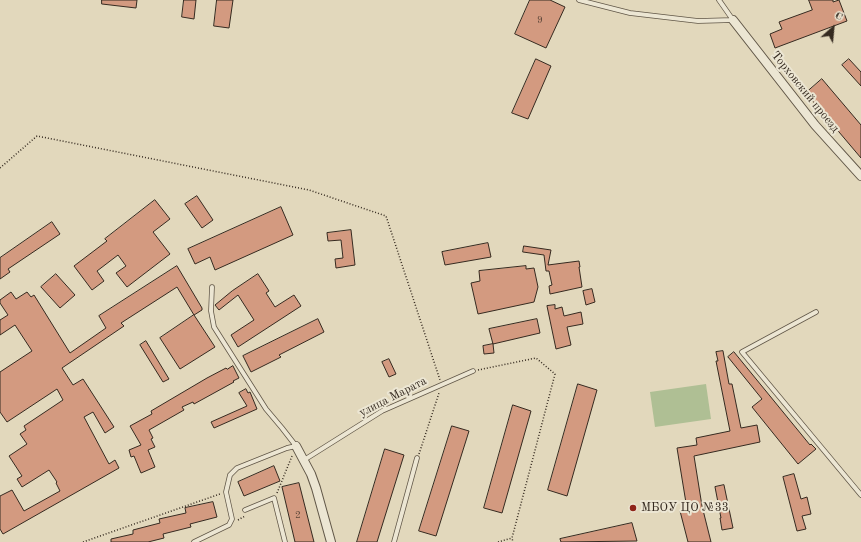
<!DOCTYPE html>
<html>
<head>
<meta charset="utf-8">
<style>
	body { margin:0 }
	#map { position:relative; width:861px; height:542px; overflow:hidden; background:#e2d8bc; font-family:"Old Standard TT",serif }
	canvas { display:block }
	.north { position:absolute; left:813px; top:8px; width:40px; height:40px; -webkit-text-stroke:3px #ece6d3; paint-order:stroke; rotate:27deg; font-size:11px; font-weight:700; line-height:16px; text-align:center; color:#352a20 }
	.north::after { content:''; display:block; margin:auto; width:14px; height:18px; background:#352a20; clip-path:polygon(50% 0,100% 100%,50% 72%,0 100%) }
</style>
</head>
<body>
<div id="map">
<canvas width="861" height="542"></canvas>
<div class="north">С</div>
</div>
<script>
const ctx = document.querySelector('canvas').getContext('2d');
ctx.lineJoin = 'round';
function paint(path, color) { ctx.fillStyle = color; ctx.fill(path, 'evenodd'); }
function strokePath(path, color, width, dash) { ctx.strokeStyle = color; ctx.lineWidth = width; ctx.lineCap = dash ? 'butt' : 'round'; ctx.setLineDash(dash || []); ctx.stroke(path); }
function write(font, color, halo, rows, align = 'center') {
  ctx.font = font + ' "Old Standard TT",serif'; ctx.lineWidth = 4; ctx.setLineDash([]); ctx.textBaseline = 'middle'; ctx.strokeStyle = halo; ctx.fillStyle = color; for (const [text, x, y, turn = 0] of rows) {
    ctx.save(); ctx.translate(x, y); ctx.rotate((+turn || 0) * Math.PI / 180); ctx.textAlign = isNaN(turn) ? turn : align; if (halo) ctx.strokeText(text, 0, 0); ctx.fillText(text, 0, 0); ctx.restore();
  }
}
paint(new Path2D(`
	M706 384 711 419 655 427 650 392Z`), '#afbf94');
const building = new Path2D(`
	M102 0H137L136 8 102 4Z
	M184 0H196L194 19 182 17Z
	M217 0H233L229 28 214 26Z
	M530 0H550L565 7 546 48 515 34Z
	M809 0H833V2L839 0 847 21 775 48 770 34 782 29 779 22 812 10Z
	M536 59 551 66 528 119 512 113Z
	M849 59 861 72V86L842 65Z
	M822 79 861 125V158L806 93Z
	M197 196 213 220 202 228 185 204Z
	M155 200 170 219 153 232 170 254 127 287 116 273 126 266 118 255 97 271 104 281 92 290 74 266 107 241 105 239Z
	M281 207 293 235 215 270 210 257 195 264 188 249Z
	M52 222 60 234 8 269 10 272 0 279V258Z
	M351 230 355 265 336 268 335 259 343 258 341 240 328 241 327 233Z
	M488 243 491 257 445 265 442 252Z
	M524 246 551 250 548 265 579 261 580 267H579L582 287 550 294 549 286 552 285 549 271H546L544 255 523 252Z
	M177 266 202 308V310L194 315 177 287 121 323 124 326 62 368 73 385 83 379 114 427 105 433 93 412 84 417 109 464 115 460 119 468 3 534 0 529V496L12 490 24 511 60 491 56 483 57 482 49 470 22 487 17 479 22 476 9 456 27 444 20 434 26 430 24 426 63 400 57 389 7 422 0 412V372L32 351 15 325 0 335V320L8 315 0 303V300L11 292 16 299 27 292 31 297 34 295 70 353 106 328 99 316Z
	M526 266V269L534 268 538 287 534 302 478 314 471 283 480 281 479 271Z
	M56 274 75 295 60 308 41 287Z
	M258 274 269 291 266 293 275 307 294 295 301 306 238 347 231 335 254 320 238 295 219 310 215 305 232 291Z
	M592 289 595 302 586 305 583 291Z
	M555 305V309L562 307 564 316 581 312 583 324 567 327 571 345 556 349 547 306Z
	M194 315 215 347 180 369 160 338Z
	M318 319 324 332 279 355 281 357 251 372 243 356Z
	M537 319 540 333 493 344 489 329Z
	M146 341 169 379 163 382 140 345Z
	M493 344 494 353 484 354 483 346Z
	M723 351 729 384H732L741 428 757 425 760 442 694 456 702 506 711 542H688L680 511 687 509 677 448 697 445 696 438 730 431 716 361H718L716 352Z
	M734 352 810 445 811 444 816 449 798 464 752 407 762 399 728 357Z
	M389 359 396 374 389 377 382 362Z
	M233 366 239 378 233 381 234 382 194 404 193 402 182 407 184 410 149 430 153 438 151 439 155 447 148 450 155 467 141 473 134 456 131 457 129 450 141 445 130 426 152 414 151 411 207 378 226 368 227 369Z
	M578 384 597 390 567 496 548 490Z
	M246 389 248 393 250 392 257 409 214 428 211 422 247 406 239 393Z
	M513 405 531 411 502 513 484 508Z
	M452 426 469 431 436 536 419 531Z
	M385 449 404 455 377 542H357Z
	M274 466 280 481 244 496 238 482Z
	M794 474 801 499 807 497 811 514 802 516 806 529 797 531 783 477Z
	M299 483 314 542H295L282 487Z
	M724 485 733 528 722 530 720 518H721L715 487Z
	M213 502 217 517 190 524 191 527 163 534 164 538 148 542H111V539L133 534V530L160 523 159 519 186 513 185 508Z
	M632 523 637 541 561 542 560 539Z`);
paint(building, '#d39a80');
strokePath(building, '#352a20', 1);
const lane = new Path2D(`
	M579 0 630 13 698 21 733 20
	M719 0 733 20
	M816 312 742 352 861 495
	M304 460 382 411 473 371
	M245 510 274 498 285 542
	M194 542 229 525 232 519 226 492 230 475 237 468 287 448 296 446 282 428 266 409 214 327 211 311 212 287
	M394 542 417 458`);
const street = new Path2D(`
	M733 20 815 125 861 176
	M296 446 311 474 316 488 331 542`);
strokePath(lane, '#605647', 5.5);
strokePath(street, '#605647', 10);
strokePath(new Path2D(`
	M0 168 37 136 309 190 386 216 440 380
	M478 370 536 358 555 374 512 538 513 542
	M419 454 439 393
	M277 493 292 456
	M238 520 245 516
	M83 542 220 494
	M498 542 512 538`), '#352a20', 1.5, [1, 2]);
strokePath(lane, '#ece6d3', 4);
strokePath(street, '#ece6d3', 8);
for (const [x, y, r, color] of [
	[633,508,4,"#8f2418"]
]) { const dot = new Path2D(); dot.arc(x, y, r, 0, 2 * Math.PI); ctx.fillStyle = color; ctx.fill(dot); strokePath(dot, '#ece6d3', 1.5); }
write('10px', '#5c4638', null, [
	["9",540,20],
	["2",298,515]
]);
write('12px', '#352a20', '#ece6d3', [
	["Торховский проезд",805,92,51],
	["улица Марата",393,397,-27]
]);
write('12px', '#352a20', '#ece6d3', [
	["МБОУ ЦО №33",641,508]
], 'left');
</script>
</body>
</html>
